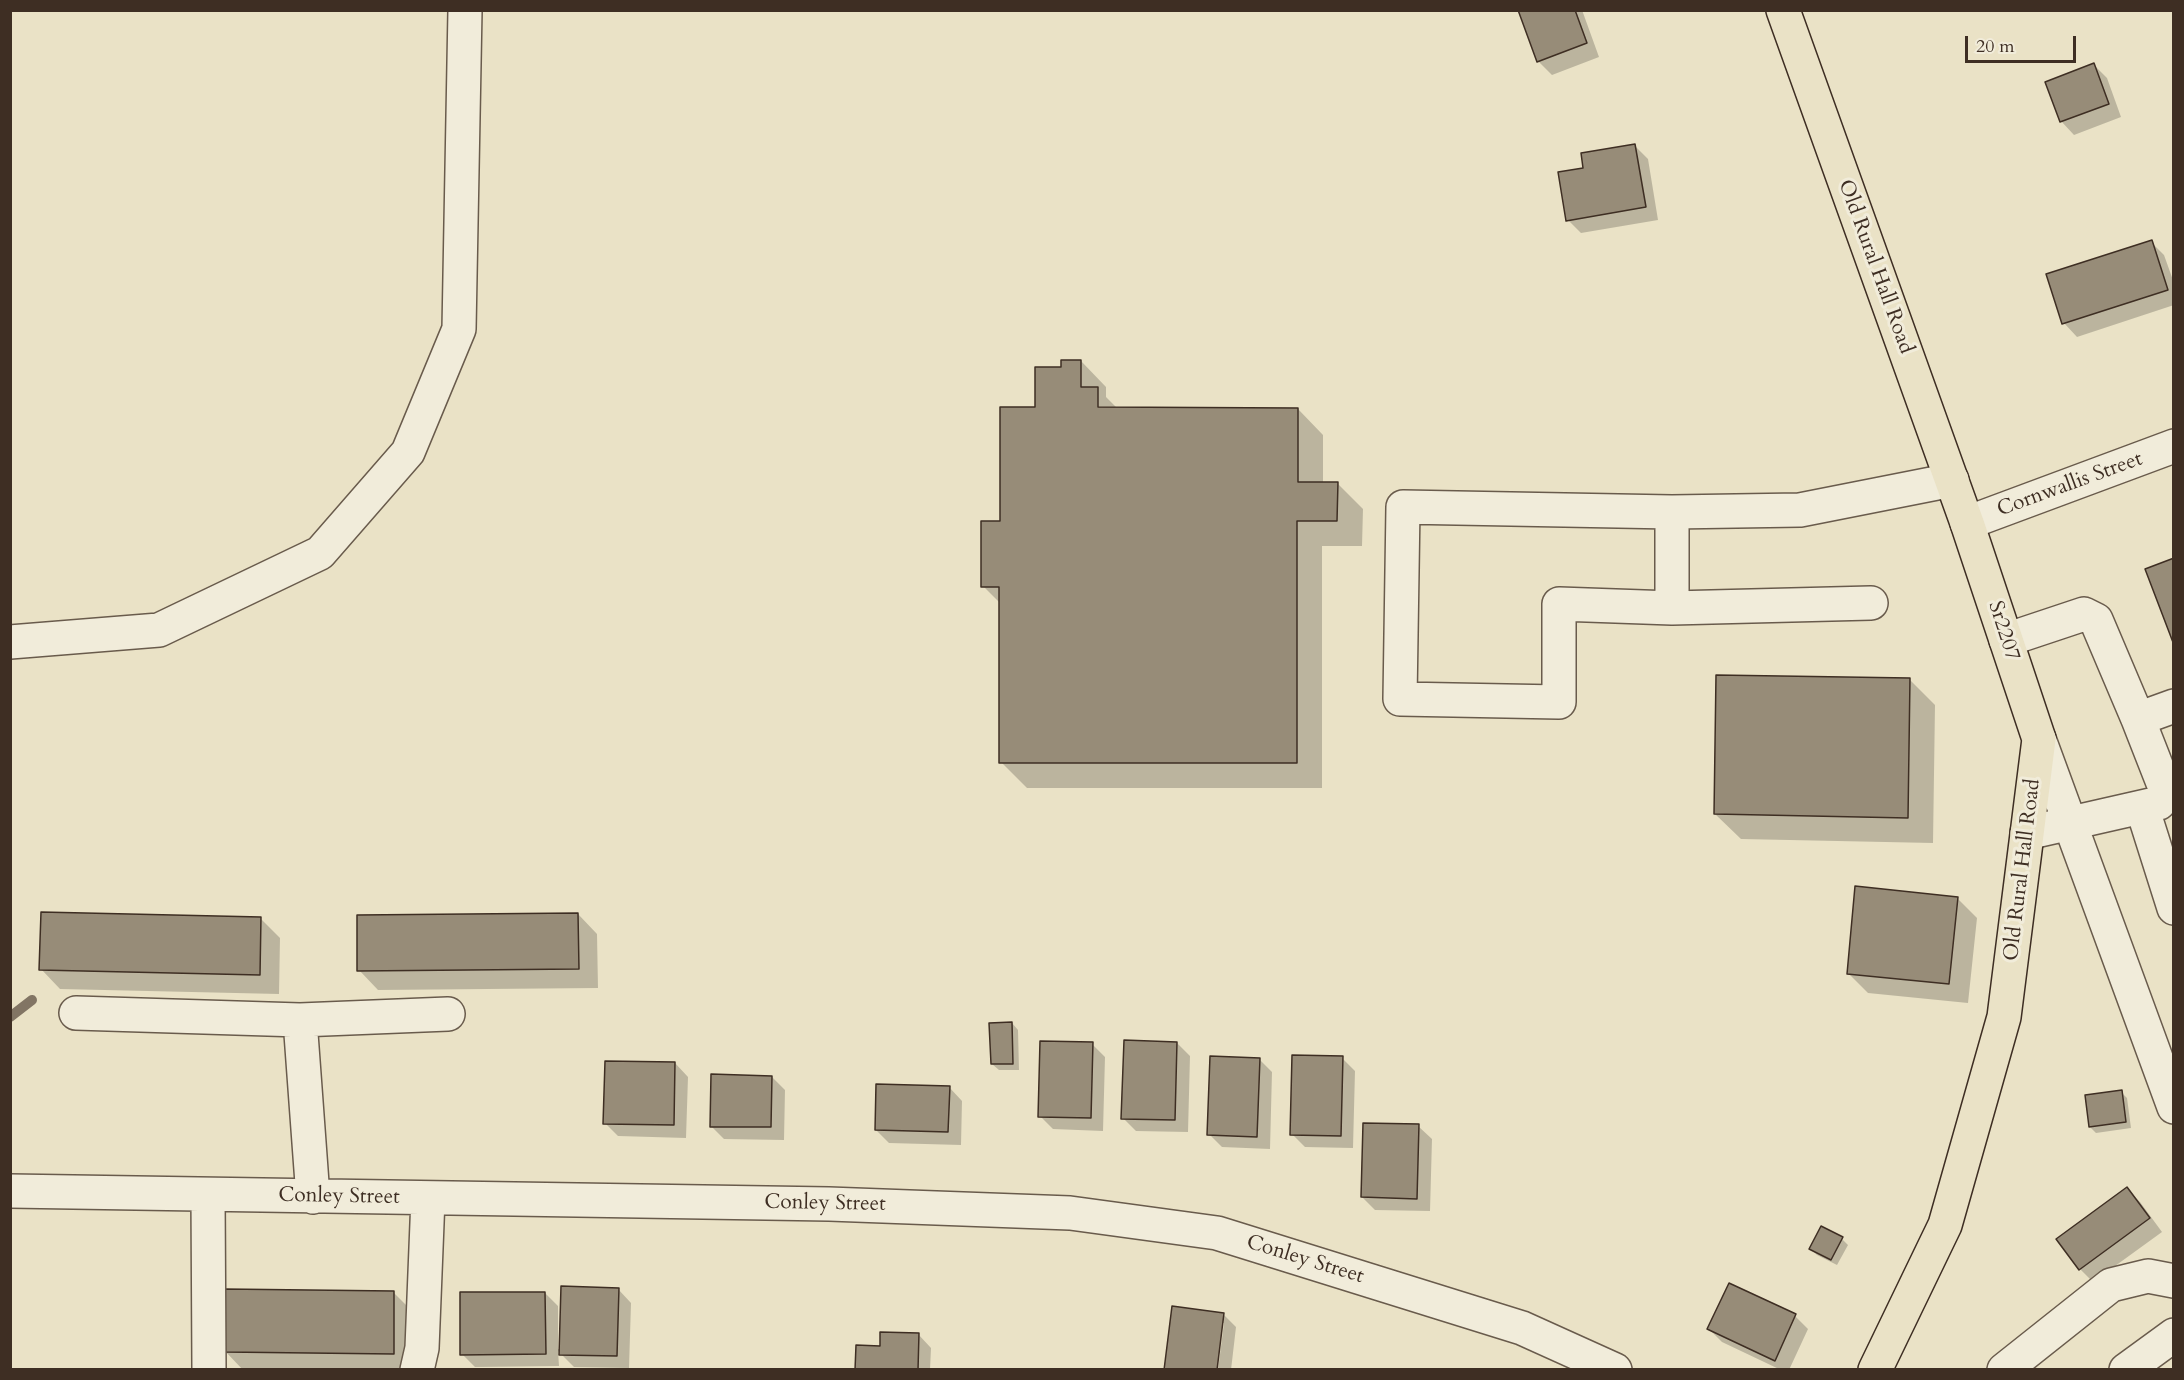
<!DOCTYPE html>
<html>
<head>
<meta charset="utf-8">
<style>
	body { margin:0 }
	#map { position:relative; width:2184px; height:1380px; overflow:hidden; background:#eae2c6; font-family:Cardo,serif }
	canvas { display:block }
	.frame { position:absolute; inset:0; border:12px solid #3e2e23; pointer-events:none }
	.scale { position:absolute; left:1965px; top:36px; width:111px; height:27px; box-sizing:border-box; border:3px solid #3e2e23; border-top:0; padding-left:8px; font-size:18px; line-height:21px; white-space:nowrap; color:#3e2e23; -webkit-text-stroke:4px #f1ecda; paint-order:stroke }
</style>
</head>
<body>
<div id="map">
<canvas width="2184" height="1380"></canvas>
<div class="frame"></div>
<div class="scale">20 m</div>
</div>
<script>
const ctx = document.querySelector('canvas').getContext('2d');
ctx.lineJoin = 'round';
function paint(path, color) { ctx.fillStyle = color; ctx.fill(path, 'evenodd'); }
function strokePath(path, color, width, dash) { ctx.strokeStyle = color; ctx.lineWidth = width; ctx.lineCap = dash ? 'butt' : 'round'; ctx.setLineDash(dash || []); ctx.stroke(path); }
function write(font, color, halo, rows, align = 'center') {
  ctx.font = font + ' Cardo,serif'; ctx.lineWidth = 6; ctx.setLineDash([]); ctx.textBaseline = 'middle'; ctx.strokeStyle = halo; ctx.fillStyle = color; for (const [text, x, y, turn = 0] of rows) {
    ctx.save(); ctx.translate(x, y); ctx.rotate((+turn || 0) * Math.PI / 180); ctx.textAlign = isNaN(turn) ? turn : align; if (halo) ctx.strokeText(text, 0, 0); ctx.fillText(text, 0, 0); ctx.restore();
  }
}
paint(new Path2D(`
	M1520 10H1582L1599 57 1552 75 1539 62Z
	M2094 65 2107 78 2121 117 2074 135 2061 121Z
	M1635 146 1648 159 1658 220 1581 233 1568 220 1585 169Z
	M2151 242 2164 255 2174 283V305L2077 337 2064 323Z
	M1081 361 1106 387V397L1118 409H1298L1323 435V483H1337L1363 509 1362 546H1322V788H1027L1001 762V604L983 586 1036 408 1062 369Z
	M1910 680 1935 705 1933 843 1741 839 1715 814Z
	M1957 898 1977 918 1968 1003 1868 993 1848 973Z
	M578 914 597 934 598 988 378 990 359 970Z
	M260 918 280 938 279 994 60 989 41 969Z
	M1012 1023 1018 1030 1019 1070H999L992 1064Z
	M1177 1043 1190 1056 1188 1132 1136 1131 1123 1118Z
	M1092 1044 1105 1057 1103 1131 1053 1129 1040 1116Z
	M1342 1058 1355 1071 1353 1148 1305 1147 1292 1134Z
	M1259 1059 1272 1072 1270 1149 1222 1147 1209 1134Z
	M675 1063 688 1077 686 1138 618 1136 605 1123Z
	M772 1077 785 1090 784 1140 724 1139 711 1126Z
	M949 1087 962 1101 961 1145 889 1143 876 1130Z
	M2121 1092 2127 1098 2131 1128 2096 1133 2090 1127Z
	M1418 1126 1432 1139 1430 1211 1375 1210 1362 1197Z
	M2127 1189 2140 1202 2162 1232 2093 1282 2080 1269 2058 1240Z
	M1842 1239 1848 1245 1837 1265 1817 1255 1810 1248Z
	M618 1289 631 1303 629 1368 574 1367 558 1351 559 1366 475 1367 462 1354 545 1293 558 1306V1349H561Z
	M394 1293 413 1312V1370H243L225 1351Z
	M1223 1314 1236 1327 1231 1370H1218L1224 1323H1221Z
	M1795 1316 1808 1329 1789 1370H1781L1722 1342 1709 1329Z
	M918 1334 931 1348 930 1370H857L881 1347Z`), '#0003');
strokePath(new Path2D(`
	M10 1017 32 1000`), '#827564', 10);
const building = new Path2D(`
	M1518 10H1575L1587 43 1537 62Z
	M2094 63 2109 104 2060 122 2045 82Z
	M1635 144 1646 207 1566 221 1558 172 1583 168 1581 153Z
	M2152 240 2168 290 2062 324 2046 274Z
	M1061 360H1081V387H1098V407L1298 408V482H1338L1337 521H1297V763H999V587H981V521H1000V407H1035V367H1061Z
	M2174 558V645L2145 569Z
	M1716 675 1910 678 1908 818 1714 814Z
	M1855 886 1958 897 1949 984 1847 974Z
	M41 912 261 917 260 975 39 970Z
	M578 913 579 969 357 971V915Z
	M1012 1022 1013 1064H991L989 1023Z
	M1124 1040 1177 1042 1175 1120 1121 1119Z
	M1040 1041 1093 1042 1091 1118 1038 1117Z
	M1292 1055 1343 1056 1341 1136 1290 1135Z
	M1210 1056 1260 1058 1257 1137 1207 1135Z
	M605 1061 675 1062 674 1125 603 1124Z
	M711 1074 772 1076 771 1127H710Z
	M876 1084 950 1086 948 1132 875 1130Z
	M2122 1090 2126 1122 2089 1127 2085 1095Z
	M1363 1123 1419 1124 1417 1199 1361 1197Z
	M2127 1187 2150 1218 2079 1270 2056 1239Z
	M1821 1226 1843 1237 1831 1260 1809 1249Z
	M1729 1283 1796 1314 1775 1361 1707 1329Z
	M561 1286 619 1288 617 1356 559 1355Z
	M224 1289 394 1291V1354L224 1352Z
	M460 1292H545L546 1354 460 1355Z
	M1172 1306 1224 1313 1217 1370H1164Z
	M880 1332 919 1333 918 1370H855L856 1345 880 1346Z`);
paint(building, '#978c78');
strokePath(building, '#3e2e23', 1.5);
const minor = new Path2D(`
	M1967 523 2174 446
	M1871 603 1672 608V512L1800 510 1952 480
	M1672 608 1559 604V702L1400 699 1403 507 1672 512
	M2006 640 2084 614 2096 620 2138 719
	M10 642 159 630 320 553 408 452 459 329 465 10
	M2039 739 2174 1107
	M2142 807 2174 908
	M2027 833 2159 803 2167 793 2138 719 2174 706
	M76 1013 300 1020
	M10 1191 829 1204 1070 1213 1217 1233 1522 1328 1615 1370
	M208 1195 209 1370
	M313 1197 300 1020 448 1014
	M417 1370 422 1348 428 1198
	M2004 1370 2111 1285 2148 1276 2174 1281
	M2126 1370 2174 1335`);
const major = new Path2D(`
	M1783 10 1967 523 2039 739 2004 1017 1945 1225 1875 1370`);
strokePath(minor, '#695b4c', 36);
strokePath(major, '#3e2e23', 36);
strokePath(minor, '#f1ecda', 33);
strokePath(major, '#eae2c6', 33);
write('21px', '#3e2e23', '#f1ecda', [
	["Old Rural Hall Road",1875,267,70],
	["Cornwallis Street",2070,485,-20],
	["Sr2207",2003,631,72],
	["Old Rural Hall Road",2023,870,-83],
	["Conley Street",339,1197,1],
	["Conley Street",825,1204,1],
	["Conley Street",1305,1260,17]
]);
</script>
</body>
</html>
